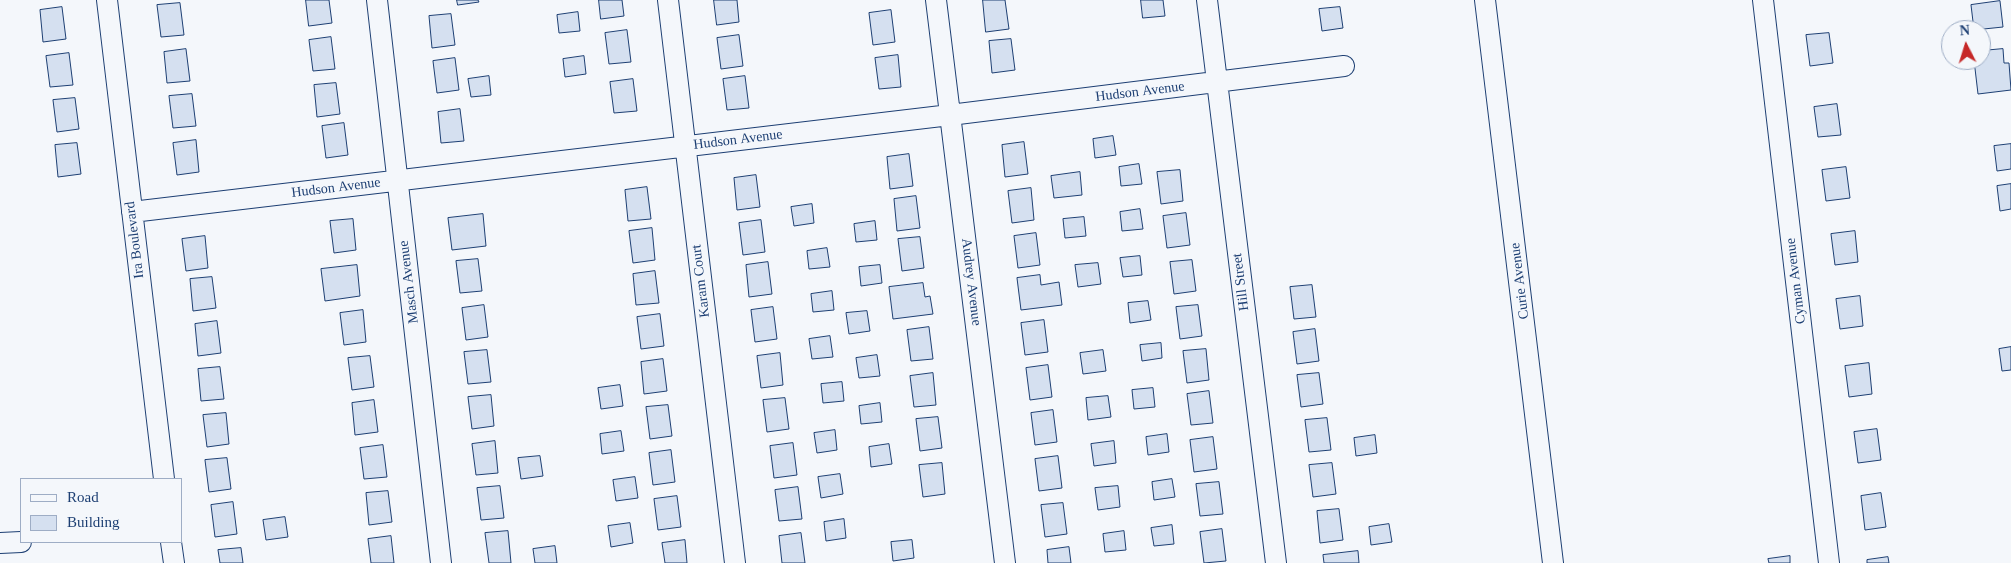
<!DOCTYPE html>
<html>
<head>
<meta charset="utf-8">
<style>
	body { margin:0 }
	#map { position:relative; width:2011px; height:563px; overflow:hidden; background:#f4f7fb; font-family:"Times New Roman",serif }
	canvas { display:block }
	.legend { position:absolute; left:20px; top:478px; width:162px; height:65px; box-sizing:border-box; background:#f4f7fb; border:1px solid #9eadc5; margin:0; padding:6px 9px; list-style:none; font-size:15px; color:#1d3f73 }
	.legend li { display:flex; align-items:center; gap:10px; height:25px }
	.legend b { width:25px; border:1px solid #9eadc5 }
	.north { position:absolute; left:1941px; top:20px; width:50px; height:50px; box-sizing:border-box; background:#f4f7fb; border:1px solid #9eadc5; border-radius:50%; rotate:355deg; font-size:14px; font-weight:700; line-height:20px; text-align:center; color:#1d3f73 }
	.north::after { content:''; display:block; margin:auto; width:18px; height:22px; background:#c62828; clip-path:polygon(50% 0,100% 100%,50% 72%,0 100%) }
</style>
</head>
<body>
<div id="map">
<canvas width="2011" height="563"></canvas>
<ul class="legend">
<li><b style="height:6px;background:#f4f7fb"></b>Road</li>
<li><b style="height:14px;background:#d5e0f0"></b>Building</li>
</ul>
<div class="north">N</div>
</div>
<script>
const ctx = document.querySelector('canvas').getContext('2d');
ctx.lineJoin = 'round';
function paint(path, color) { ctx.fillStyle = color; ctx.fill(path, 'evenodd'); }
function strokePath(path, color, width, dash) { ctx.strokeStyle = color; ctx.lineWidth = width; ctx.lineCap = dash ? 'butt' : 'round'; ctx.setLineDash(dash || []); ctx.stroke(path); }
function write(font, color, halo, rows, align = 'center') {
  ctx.font = font + ' "Times New Roman",serif'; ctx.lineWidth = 4; ctx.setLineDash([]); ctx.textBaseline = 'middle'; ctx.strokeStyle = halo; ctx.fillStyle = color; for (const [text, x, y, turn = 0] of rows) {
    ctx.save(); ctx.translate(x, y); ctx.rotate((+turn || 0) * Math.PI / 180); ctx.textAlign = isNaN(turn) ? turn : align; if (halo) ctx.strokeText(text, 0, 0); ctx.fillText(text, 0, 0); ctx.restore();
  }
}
const building = new Path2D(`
	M306 0H329L332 23 309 26Z
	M457 0H478L479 2 458 5Z
	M599 0H622L624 16 601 19Z
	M714 0H737L739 22 717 25Z
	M983 0H1005L1009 29 986 32Z
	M1141 0H1163L1165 16 1143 18Z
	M2000 1 2003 27 1974 30 1971 5Z
	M180 3 184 35 161 37 157 5Z
	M62 7 66 39 43 42 40 10Z
	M1340 7 1343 28 1322 31 1319 9Z
	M891 10 895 42 873 45 869 13Z
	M578 12 580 31 559 33 557 15Z
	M451 14 455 45 432 48 429 16Z
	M627 30 631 62 609 64 605 33Z
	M1829 33 1833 63 1810 66 1806 35Z
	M739 35 743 66 721 69 717 38Z
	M331 37 335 69 313 71 309 40Z
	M1011 39 1015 70 992 73 989 41Z
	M186 49 190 81 167 83 164 52Z
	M2003 49 2004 63H2009L2011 90 1978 94 1974 60H1981V51Z
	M69 53 73 85 50 87 46 56Z
	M898 55 901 87 879 89 875 58Z
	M584 56 586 74 565 77 563 59Z
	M455 58 459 90 437 93 433 61Z
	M489 76 491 95 471 97 468 79Z
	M745 76 749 108 727 110 723 79Z
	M633 79 637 111 614 113 610 82Z
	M336 83 340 114 317 117 314 85Z
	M192 94 196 126 173 128 169 96Z
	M75 98 79 129 57 132 53 100Z
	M1837 104 1841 135 1818 137 1814 107Z
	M460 109 464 141 441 143 438 112Z
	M344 123 348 155 326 158 322 126Z
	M1113 136 1116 155 1095 158 1093 139Z
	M196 140 199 172 177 175 173 143Z
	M1024 142 1028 174 1005 177 1002 145Z
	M77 143 81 174 58 177 55 145Z
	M2011 144V169L1997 171 1994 146Z
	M909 154 913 186 890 189 887 157Z
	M1139 164 1142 184 1121 186 1119 167Z
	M1846 167 1850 198 1826 201 1822 170Z
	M1180 170 1183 201 1161 204 1157 172Z
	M1080 172 1082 195 1054 198 1051 176Z
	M756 175 760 207 737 210 734 178Z
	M2011 184V209L2000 211 1997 186Z
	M647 187 651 219 628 221 625 190Z
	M1031 188 1034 220 1012 223 1008 191Z
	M916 196 920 228 897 231 894 199Z
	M812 204 814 223 794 226 791 207Z
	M1140 209 1143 229 1122 231 1120 212Z
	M1186 213 1190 245 1167 248 1163 216Z
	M483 214 486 246 452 250 448 218Z
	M1084 217 1086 236 1065 238 1063 219Z
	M353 219 356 250 334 253 330 221Z
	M761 220 765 252 743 255 739 223Z
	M875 221 877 240 856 242 854 224Z
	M652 228 655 260 633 263 629 231Z
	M1855 231 1858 262 1835 265 1831 234Z
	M1036 233 1040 265 1018 268 1014 236Z
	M205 236 208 268 186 271 182 239Z
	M920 237 924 268 902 271 898 239Z
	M827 248 830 267 809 269 807 251Z
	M1140 256 1142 275 1123 277 1120 258Z
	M478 259 482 291 460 293 456 261Z
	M1192 260 1196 291 1174 294 1170 262Z
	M768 262 772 294 749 297 746 265Z
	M1098 263 1101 284 1078 287 1075 265Z
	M357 265 360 296 325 301 321 269Z
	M880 265 882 283 861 286 859 267Z
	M655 271 659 303 636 305 633 274Z
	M1040 275 1041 285 1059 282 1062 305 1021 310 1017 278Z
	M212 277 216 308 193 311 190 279Z
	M923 283 925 297 930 296 933 314 893 319 889 287Z
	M1312 285 1316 317 1294 319 1290 287Z
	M832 291 834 310 813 312 811 294Z
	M1860 296 1863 326 1840 329 1836 299Z
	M1148 301 1151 320 1130 323 1128 303Z
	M484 305 488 337 466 340 462 308Z
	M1198 305 1202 336 1180 339 1176 307Z
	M773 307 777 339 755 342 751 310Z
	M363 310 366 342 344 345 340 313Z
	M867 311 870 331 849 334 846 313Z
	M660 314 664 346 641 349 637 317Z
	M1044 320 1048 352 1025 355 1021 323Z
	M217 321 221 353 198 356 195 324Z
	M929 327 933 359 911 361 907 330Z
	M1315 329 1319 361 1297 364 1293 332Z
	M830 336 833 357 812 359 809 339Z
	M1161 343 1162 358 1142 361 1140 345Z
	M2011 347V370L2002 371 1999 349Z
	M1206 349 1209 380 1187 383 1183 351Z
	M487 350 491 382 468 384 464 352Z
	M1103 350 1106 371 1083 374 1080 353Z
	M780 353 783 385 761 388 757 356Z
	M877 355 880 376 859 378 856 358Z
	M370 356 374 387 352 390 348 358Z
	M663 359 667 391 644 394 641 362Z
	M1869 363 1872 394 1849 397 1845 366Z
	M1048 365 1052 397 1030 400 1026 368Z
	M220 367 224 399 201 401 198 369Z
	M933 373 936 405 914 407 910 376Z
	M1319 373 1323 404 1301 407 1297 375Z
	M842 382 844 401 823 403 821 384Z
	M620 385 623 406 601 409 598 388Z
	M1153 388 1155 407 1134 409 1132 390Z
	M1209 391 1213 423 1191 425 1187 394Z
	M491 395 494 426 472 429 468 397Z
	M1108 396 1111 417 1088 420 1086 398Z
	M785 398 789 429 767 432 763 400Z
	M374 400 378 432 355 435 352 403Z
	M880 403 882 422 861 424 859 406Z
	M668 405 672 436 650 439 646 407Z
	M1053 410 1057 442 1035 445 1031 413Z
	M226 413 229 444 207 447 203 415Z
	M938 417 942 448 920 451 916 419Z
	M1327 418 1331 450 1309 452 1305 420Z
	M1877 429 1881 460 1858 463 1854 432Z
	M835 430 837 450 817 453 814 433Z
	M621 431 624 451 602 454 600 434Z
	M1167 434 1169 452 1148 455 1146 437Z
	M1375 435 1377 453 1356 456 1354 438Z
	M1213 437 1217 469 1194 472 1190 440Z
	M495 441 498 473 476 475 472 444Z
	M1114 441 1116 463 1094 466 1091 444Z
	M793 443 797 475 774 478 770 446Z
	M889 444 892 464 871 467 869 447Z
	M383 445 387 477 364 479 360 448Z
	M671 450 675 482 653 485 649 453Z
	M540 456 543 476 521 479 518 458Z
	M1058 456 1062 488 1039 491 1035 459Z
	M227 458 231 489 209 492 205 460Z
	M942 463 945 494 923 497 919 465Z
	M1332 463 1336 494 1313 497 1309 465Z
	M840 474 843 494 821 498 818 477Z
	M635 477 638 498 616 501 613 480Z
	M1172 479 1175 497 1154 500 1152 482Z
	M1219 482 1223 514 1200 516 1196 484Z
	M500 486 504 518 481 520 477 488Z
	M1118 486 1120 507 1098 510 1095 488Z
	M798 487 802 519 779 521 775 490Z
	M388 491 392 522 369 525 366 493Z
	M1881 493 1886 527 1865 530 1861 496Z
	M677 496 681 527 658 530 654 499Z
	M233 502 237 534 215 537 211 505Z
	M1063 503 1067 534 1045 537 1041 505Z
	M1339 509 1343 540 1320 543 1317 511Z
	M285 517 288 537 266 540 263 520Z
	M844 519 846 538 826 541 824 522Z
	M630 523 633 543 611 547 608 526Z
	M1389 524 1392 542 1371 545 1369 527Z
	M1172 525 1174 544 1154 546 1151 528Z
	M1222 529 1226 561 1204 563 1200 532Z
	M508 531 511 563H489L485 533Z
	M1124 531 1126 550 1105 552 1103 534Z
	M801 533 805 563H782L779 536Z
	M391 536 394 563H371L368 539Z
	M685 540 687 563H665L662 543Z
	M912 540 914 558 893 561 891 542Z
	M555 546 557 563H535L533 549Z
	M1069 547 1071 563H1048L1047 550Z
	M241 548 243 563H220L218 550Z
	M1358 551 1359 563H1324L1323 555Z
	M1790 556V563H1769L1768 559Z
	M1888 557 1889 563H1867V560Z`);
paint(building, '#d5e0f0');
strokePath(building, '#1d3f73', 1);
const minor = new Path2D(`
	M107 0 164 479
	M377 0 441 563
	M668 0 735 563
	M936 0 1005 563
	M1207 0 1276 563
	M1485 0 1553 563
	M1763 0 1829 563
	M132 212 950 115 1344 66
	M171 542 174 563
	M0 543 21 542`);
strokePath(minor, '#1d3f73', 22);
strokePath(minor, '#f4f7fb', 20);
write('14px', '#1d3f73', '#f4f7fb', [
	["Hudson Avenue",1140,92,-7],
	["Hudson Avenue",738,140,-7],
	["Hudson Avenue",336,188,-7],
	["Ira Boulevard",135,240,-97],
	["Karam Court",701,281,-97],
	["Curie Avenue",1520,281,-97],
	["Cyman Avenue",1796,281,-97],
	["Masch Avenue",409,282,-97],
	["Audrey Avenue",971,282,83],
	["Hill Street",1241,282,-97]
]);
</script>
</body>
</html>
